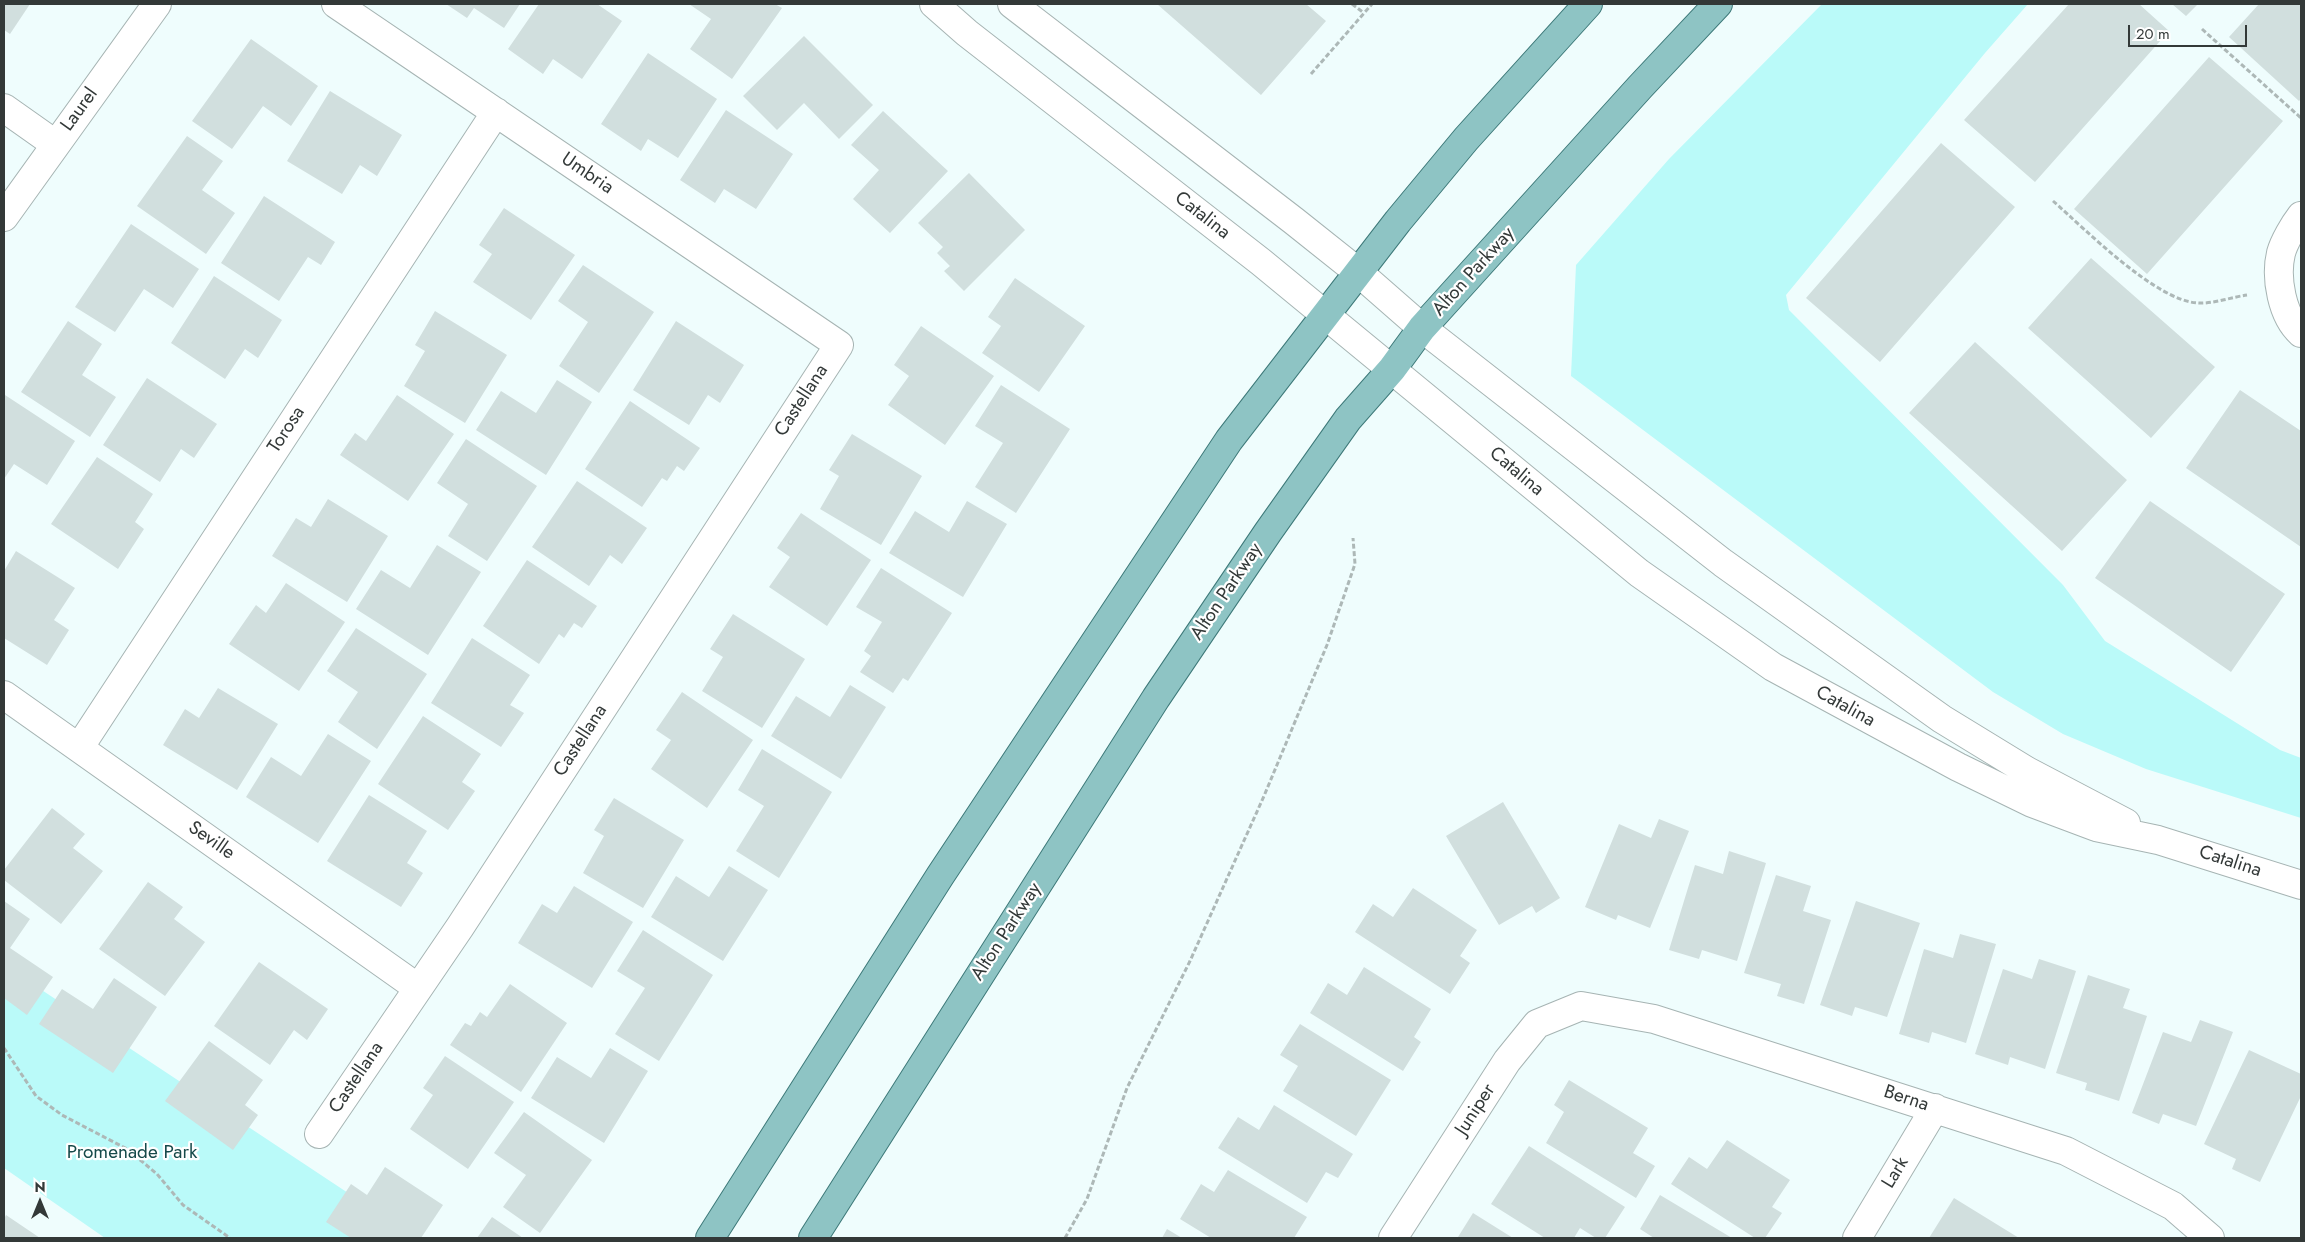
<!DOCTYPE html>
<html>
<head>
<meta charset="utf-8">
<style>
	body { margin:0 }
	#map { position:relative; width:2305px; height:1242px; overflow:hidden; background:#effdfd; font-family:Jost,sans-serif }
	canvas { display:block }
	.frame { position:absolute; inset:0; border:5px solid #333938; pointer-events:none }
	.north { position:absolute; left:15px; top:1177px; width:50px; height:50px; -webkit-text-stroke:4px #fff; paint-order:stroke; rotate:0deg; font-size:14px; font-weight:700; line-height:20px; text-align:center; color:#333938 }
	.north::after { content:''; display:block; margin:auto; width:18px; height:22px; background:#333938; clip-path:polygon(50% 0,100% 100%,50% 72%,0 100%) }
	.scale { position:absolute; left:2128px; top:25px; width:119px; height:22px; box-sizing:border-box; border:2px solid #333938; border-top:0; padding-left:6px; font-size:15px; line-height:18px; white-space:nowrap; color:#333938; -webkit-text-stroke:4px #fff; paint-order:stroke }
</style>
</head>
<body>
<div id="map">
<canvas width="2305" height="1242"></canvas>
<div class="frame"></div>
<div class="north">N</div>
<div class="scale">20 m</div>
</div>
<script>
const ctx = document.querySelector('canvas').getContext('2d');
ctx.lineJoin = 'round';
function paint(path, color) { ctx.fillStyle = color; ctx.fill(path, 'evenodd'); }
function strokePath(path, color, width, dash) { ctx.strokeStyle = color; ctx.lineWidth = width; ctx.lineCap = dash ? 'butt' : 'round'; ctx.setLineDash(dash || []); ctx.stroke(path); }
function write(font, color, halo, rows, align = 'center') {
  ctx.font = font + ' Jost,sans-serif'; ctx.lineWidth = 4.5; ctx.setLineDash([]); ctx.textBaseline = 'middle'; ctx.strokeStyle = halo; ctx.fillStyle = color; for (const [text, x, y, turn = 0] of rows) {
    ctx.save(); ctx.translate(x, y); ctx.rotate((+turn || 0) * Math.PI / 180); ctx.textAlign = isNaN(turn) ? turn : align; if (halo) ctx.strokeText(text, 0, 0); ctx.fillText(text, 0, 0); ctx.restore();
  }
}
paint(new Path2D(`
	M1822 4H2028L1985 53 1786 295 1789 310 2063 585 2105 641 2280 750 2301 758V818L2146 769 2063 734 1993 692 1571 376 1576 265 1669 159Z
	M4 965 416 1238H105L4 1168Z`), '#bafaf9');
paint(new Path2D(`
	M4 4H30L10 34 4 30Z
	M446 4H520L504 28 474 8 467 18Z
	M539 4H597L622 21 582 79 553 59 543 74 508 49Z
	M689 4H775L782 8 732 79 690 49 711 19Z
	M1157 4H1306L1326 21 1261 95Z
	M2069 4H2139L2169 31 2035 182 1964 120Z
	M2172 4H2198L2186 16Z
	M2259 4H2301V99L2299 101 2229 37Z
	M804 36 873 105 839 139 804 103 777 130 743 96Z
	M251 39 318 86 291 126 263 106 232 149 192 121Z
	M648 53 717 99 678 158 648 139 641 151 601 124Z
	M2209 57 2283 121 2147 274 2074 209Z
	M330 91 402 135 377 176 360 165 342 194 287 161Z
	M726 110 793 154 756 209 724 189 715 203 680 180Z
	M883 111 948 171 890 233 853 199 879 170 851 145Z
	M187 136 223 161 202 190 235 213 206 254 137 206Z
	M1941 143 2015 207 1880 362 1806 298Z
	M969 173 1025 230 964 291 944 271 950 266 937 253 943 247 918 223Z
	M264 196 335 242 321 265 308 257 279 301 221 263Z
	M504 208 575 255 531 320 473 282 492 254 479 245Z
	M131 224 199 269 173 308 144 289 115 332 75 307Z
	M2091 258 2215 367 2151 438 2028 328Z
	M583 265 654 312 599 393 559 366 588 322 558 301Z
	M214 276 282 320 258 358 245 349 225 379 171 343Z
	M1015 278 1085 326 1039 392 982 353 1001 326 988 317Z
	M435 311 507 355 465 423 404 386 425 351 415 345Z
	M68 321 102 344 82 375 116 397 90 437 21 392Z
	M676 321 744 365 720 403 708 395 689 425 633 390Z
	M921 326 994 376 945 445 888 405 909 376 894 365Z
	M1975 342 2127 480 2062 551 1909 413Z
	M147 378 217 424 194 458 181 449 160 482 103 445Z
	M557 380 592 402 546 475 476 430 501 391 536 413Z
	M1001 385 1070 429 1016 513 975 487 1003 443 975 426Z
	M2240 390 2301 431V547L2186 468Z
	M5 395 75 441 47 485 14 464 4 479Z
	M397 395 454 434 408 501 340 455 355 433 366 441Z
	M630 401 700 448 684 471 677 466 667 481 662 478 642 507 585 469Z
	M852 434 922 476 881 545 820 509 839 476 829 470Z
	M466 439 537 486 487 561 448 536 468 504 437 483Z
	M97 457 153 494 135 522 144 529 118 569 51 524Z
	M577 481 647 528 622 564 610 555 589 586 532 547Z
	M328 499 388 536 347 602 272 556 296 518 311 527Z
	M967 501 1007 524 963 597 889 553 915 511 949 532Z
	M2150 501 2285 594 2231 672 2095 578Z
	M801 513 871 560 827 626 769 587 790 557 777 548Z
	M437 545 481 572 428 655 356 609 381 570 410 588Z
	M16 551 75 588 54 620 69 630 47 665 4 638V571Z
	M527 560 597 606 582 628 574 623 564 638 559 634 539 664 483 626Z
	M881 568 952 613 908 681 903 678 893 693 860 672 871 656 864 651 882 622 856 607Z
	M286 583 345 622 299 691 229 644 256 605 266 613Z
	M733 614 805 659 762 728 702 691 723 657 710 649Z
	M356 628 427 674 377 749 338 722 358 692 327 671Z
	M472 638 530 675 510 705 524 713 501 747 431 703Z
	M850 685 886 707 841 779 771 736 796 696 830 717Z
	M218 688 278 724 237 790 163 745 185 709 199 718Z
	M682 692 753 740 707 808 651 769 671 740 656 730Z
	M423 716 481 754 462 782 475 791 448 830 378 784Z
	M328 734 371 761 318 843 246 797 271 757 301 776Z
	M762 749 832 792 779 878 736 851 764 806 738 790Z
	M369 795 427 831 407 863 423 873 401 907 327 861Z
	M614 798 684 840 643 908 583 873 604 836 594 830Z
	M1503 802 1560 898 1536 913 1532 906 1499 925 1446 836Z
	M52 808 85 834 73 848 103 871 61 924 4 880V870Z
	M1659 819 1689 831 1650 928 1618 915 1616 920 1585 907 1619 824 1651 838Z
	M1729 851 1766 863 1737 961 1702 950 1699 959 1669 950 1695 865 1723 874Z
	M729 866 768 890 723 961 651 917 676 876 709 897Z
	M1776 875 1811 886 1803 911 1831 920 1804 1004 1777 996 1781 984 1744 973Z
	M148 882 183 907 174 919 205 942 165 996 99 949Z
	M574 886 633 922 592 988 518 943 542 904 557 913Z
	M1413 888 1477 930 1460 956 1470 963 1450 994 1355 932 1373 904 1393 917Z
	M4 901 30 919 10 948 53 977 27 1015 4 998Z
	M1856 901 1920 923 1887 1017 1855 1007 1852 1016 1820 1005Z
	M643 930 713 975 659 1061 615 1034 645 988 617 971Z
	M1960 934 1996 944 1966 1043 1932 1032 1929 1043 1899 1034 1924 949 1953 958Z
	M2039 959 2076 971 2045 1069 2010 1057 2008 1065 1975 1054 2003 969 2032 979Z
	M259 962 328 1009 307 1040 294 1030 270 1065 214 1026Z
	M1364 967 1431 1009 1414 1037 1421 1042 1403 1071 1310 1013 1328 983 1347 995Z
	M2088 975 2130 989 2123 1008 2147 1016 2119 1101 2085 1090 2087 1083 2056 1073Z
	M114 978 157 1007 113 1073 39 1024 62 989 93 1009Z
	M510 984 567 1023 521 1092 450 1045 465 1023 471 1026 480 1012 487 1017Z
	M2200 1020 2233 1032 2196 1126 2163 1114 2159 1124 2132 1113 2163 1032 2191 1042Z
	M1300 1024 1391 1080 1356 1136 1283 1091 1298 1066 1280 1055Z
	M209 1041 263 1080 245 1105 258 1115 233 1150 165 1101Z
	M610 1048 648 1071 604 1143 531 1098 557 1057 591 1078Z
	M2249 1050 2301 1074V1096L2260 1182 2232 1169 2236 1159 2204 1144Z
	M445 1056 514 1102 468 1169 410 1129 433 1095 423 1088Z
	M1569 1080 1648 1128 1633 1153 1655 1166 1636 1198 1546 1143 1564 1112 1554 1105Z
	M1274 1105 1353 1154 1338 1178 1326 1172 1307 1203 1218 1148 1238 1117 1259 1130Z
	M524 1112 592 1160 540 1233 503 1207 526 1175 494 1153Z
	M1727 1140 1790 1180 1772 1207 1782 1213 1765 1238H1755L1671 1184 1689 1157 1707 1169Z
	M1529 1146 1625 1207 1605 1238H1596L1580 1228 1574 1238H1545L1491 1204Z
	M385 1167 443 1205 421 1238H351L326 1222 351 1184 367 1195Z
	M1228 1170 1307 1217 1294 1238H1211L1180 1219 1201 1184 1214 1192Z
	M1660 1195 1732 1238H1654L1640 1229Z
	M1954 1198 2019 1238H1929Z
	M1473 1213 1513 1238 1458 1237Z
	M6 1215 40 1238H4V1219Z
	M492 1217 523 1238H477Z
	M1167 1229 1182 1238H1162Z`), '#d1dfde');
const street = new Path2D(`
	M4 108 55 144
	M2301 216C2294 225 2284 242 2281 253 2275 278 2282 316 2301 333
	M4 695 418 988
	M79 748 496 112
	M319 1134 460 927 839 345 336 4
	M1393 1238 1507 1061 1537 1024 1581 1006 1654 1019 2066 1151 2173 1206 2210 1238
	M1857 1238 1935 1108`);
const secondary = new Path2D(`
	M934 4 967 33 1261 262 1639 573 1773 667 1958 767 2032 803 2096 827 2158 840 2301 885
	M1012 4 1294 221 1358 272 1422 328 1723 563 1942 719 2027 771 2126 823
	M4 217 157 4`);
const primary = new Path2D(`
	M710 1238 940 876 1229 440 1398 221 1466 139 1588 4
	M813 1238 1156 698 1268 532 1348 419 1392 369 1422 328 1640 87 1718 4`);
strokePath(street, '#a6b4b3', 30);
strokePath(secondary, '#a6b4b3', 30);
strokePath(primary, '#3d7979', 30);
strokePath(new Path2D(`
	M1352 4 1364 13
	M2202 29 2301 118
	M1311 74 1372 4
	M2053 201C2086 230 2156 301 2198 303 2213 304 2232 297 2247 295
	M4 1048 36 1096 62 1115 127 1149 157 1174 183 1205 230 1238
	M1065 1238 1087 1199 1127 1088 1190 961 1264 796 1327 645 1355 564 1353 538`), '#adb8b7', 3, [5, 2.5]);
strokePath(street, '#fff', 28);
strokePath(secondary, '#fff', 28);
strokePath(primary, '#8ec4c4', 28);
write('19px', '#333938', '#fff', [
	["Laurel",80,110,-54],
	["Umbria",587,174,34],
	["Catalina",1202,216,38],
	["Alton Parkway",1474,272,-48],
	["Castellana",802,401,-57],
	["Torosa",287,430,-57],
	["Catalina",1516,472,40],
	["Alton Parkway",1227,592,-56],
	["Catalina",1845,707,29],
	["Castellana",581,741,-57],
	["Seville",211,841,35],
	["Catalina",2230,862,18],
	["Alton Parkway",1007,932,-57],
	["Castellana",357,1078,-56],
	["Berna",1906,1099,18],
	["Juniper",1476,1110,-57],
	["Lark",1896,1173,-59]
]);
write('19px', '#164a4a', '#fff', [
	["Promenade Park",132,1153]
]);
</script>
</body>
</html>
